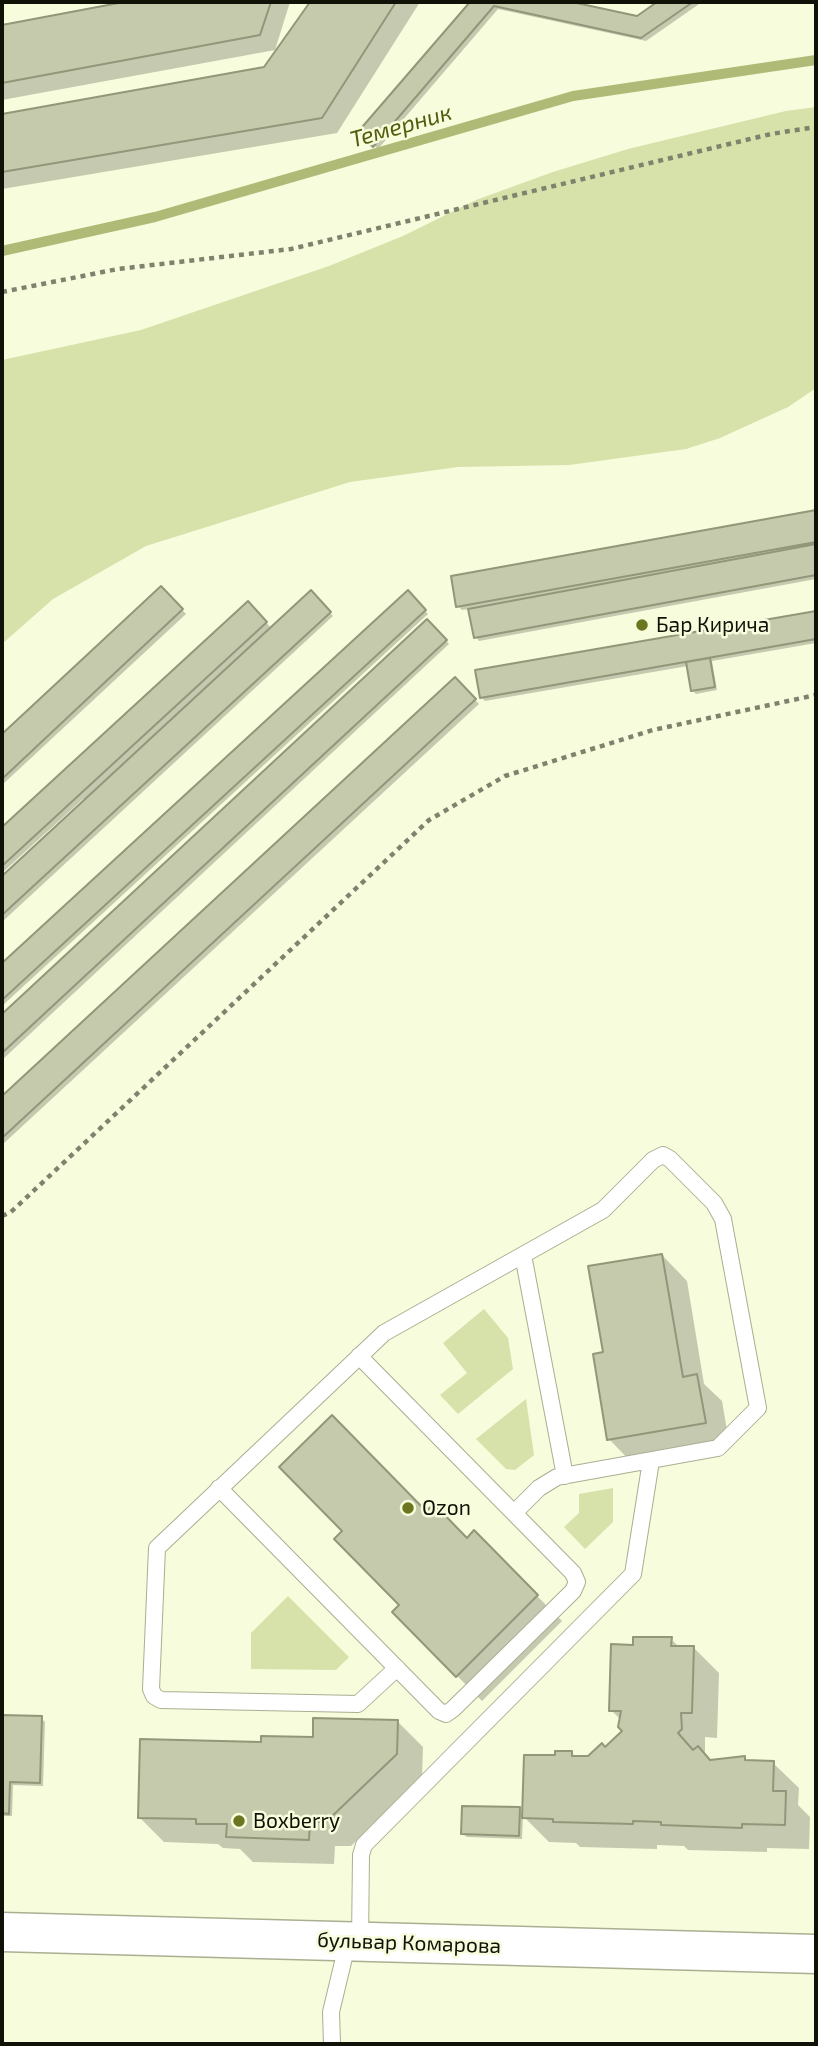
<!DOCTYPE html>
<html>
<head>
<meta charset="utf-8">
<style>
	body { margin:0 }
	#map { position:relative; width:818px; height:2046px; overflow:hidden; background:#f6fcdc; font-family:"Exo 2",sans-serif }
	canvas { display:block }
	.frame { position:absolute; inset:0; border:4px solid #101207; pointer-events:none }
</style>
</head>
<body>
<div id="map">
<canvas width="818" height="2046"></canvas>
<div class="frame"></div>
</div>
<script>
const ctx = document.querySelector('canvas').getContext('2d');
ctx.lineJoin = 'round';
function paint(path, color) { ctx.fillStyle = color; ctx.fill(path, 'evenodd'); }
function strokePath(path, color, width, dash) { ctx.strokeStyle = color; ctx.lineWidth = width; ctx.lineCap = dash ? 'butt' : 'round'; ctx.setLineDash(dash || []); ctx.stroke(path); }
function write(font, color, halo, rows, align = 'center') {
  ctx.font = font + ' "Exo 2",sans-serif'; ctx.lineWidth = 5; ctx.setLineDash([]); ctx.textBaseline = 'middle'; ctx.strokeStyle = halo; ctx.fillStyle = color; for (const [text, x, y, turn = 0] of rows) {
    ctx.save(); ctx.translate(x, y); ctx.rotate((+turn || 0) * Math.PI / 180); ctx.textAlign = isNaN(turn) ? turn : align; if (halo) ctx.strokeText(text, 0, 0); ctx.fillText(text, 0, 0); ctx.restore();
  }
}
paint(new Path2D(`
	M816 107V388L788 407 720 438 686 449 569 465 458 467 350 482 146 546 53 599 2 644V360L141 330 329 266 403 236 476 200 553 172 628 149 786 111Z
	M484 1309 508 1338 513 1369 458 1414 440 1395 467 1373 443 1343Z
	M526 1399 534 1455 515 1470 506 1469 476 1439Z
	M613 1488V1522L585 1549 564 1527 579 1513V1494Z
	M288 1596 349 1657 336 1670 251 1669V1633Z`), '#d7e1aa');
paint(new Path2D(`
	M134 2H290L275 50 2 100V26Z
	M312 2H420L337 133 2 189V115L265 69Z
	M472 2H564L637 17 660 2H702L646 41 498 9 378 149 360 133Z
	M816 511V579L479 641 476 637 470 609 462 610 458 606 453 577Z
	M161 588 186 614 2 785V736Z
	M408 592 428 614 2 1006V966Z
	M311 593 333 616 2 922V878L85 801 83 799 2 873V829L248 603 274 631Z
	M816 612V643L712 661 717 690 696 694 692 690 688 666 485 701 481 697 477 672Z
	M427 621 449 644 2 1060V1016Z
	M455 679 479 704 2 1145V1098Z
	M662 1255 687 1281 704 1384 722 1401 730 1448 634 1465 609 1439Z
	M426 1513 467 1540 474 1533 562 1621 482 1701 394 1612 402 1605Z
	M671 1639 680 1648H694L719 1673 717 1738 705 1737V1755L711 1761 744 1758 748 1762 773 1763 799 1788 798 1805 810 1817 809 1849 767 1848V1852L688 1850 684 1846 657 1845V1849L580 1847 576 1843 549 1842 523 1816 522 1839 467 1837 463 1834 519 1809 524 1814 557 1757 572 1753 576 1758H588L606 1749 625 1731 621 1720 611 1710 634 1647Z
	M2 1717 41 1718 45 1722 43 1786 13 1785 12 1816H2Z
	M398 1722 423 1747 422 1779 351 1846H335L334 1864 253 1862 240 1849 223 1848 218 1844 164 1842 139 1817 263 1744 314 1739Z`), '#0003');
strokePath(new Path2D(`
	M2 251 155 217 573 96 816 60`), '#afba76', 10);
const building = new Path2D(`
	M124 2H271L260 35 2 83V25Z
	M310 2H396L322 118 2 172V114L264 67Z
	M470 2H572L637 16 657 2H693L641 38 494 6 373 147 357 133Z
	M816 510V542L456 607 451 576Z
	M816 544V575L474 638 468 609Z
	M161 586 183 609 2 779V734Z
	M311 590 331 612 2 915V876Z
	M408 590 426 610 2 1000V963Z
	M248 601 267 622 2 866V827Z
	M816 611V639L480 698 475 670Z
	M427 619 447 640 2 1053V1014Z
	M710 658 715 687 691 691 686 662Z
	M455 677 476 699 2 1138V1096Z
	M662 1254 683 1377 697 1374 706 1423 607 1440 593 1354 603 1352 588 1266Z
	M332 1415 426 1511 434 1504 467 1538 474 1530 538 1595 456 1677 392 1612 399 1605 334 1539 342 1531 279 1467Z
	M633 1637H672L671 1646H694L692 1713H681L682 1729 678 1733 693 1750 698 1746 710 1760 745 1756V1760L774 1761 773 1791H786L785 1825 742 1824V1828L661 1825V1822L633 1821V1824L553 1822V1819L522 1818 524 1755H555V1751H572V1756H588L602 1743 605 1747 622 1731 618 1727 621 1711H609L611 1644 633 1645Z
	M2 1715 42 1716 40 1783 10 1782 9 1814 2 1813Z
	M313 1718 398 1720 397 1754 326 1822H310L309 1840 226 1837 227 1824H196V1819L138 1818 140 1739 261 1742V1736L313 1737Z
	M462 1806 520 1807 519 1836 461 1834Z`);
paint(building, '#c4caab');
strokePath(building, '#92977a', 2);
const lane = new Path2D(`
	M523 1255 565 1476
	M219 1488 439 1711 446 1714 453 1709 573 1591 577 1582 573 1573 359 1356
	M397 1668 358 1704 161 1700 154 1696 151 1689 157 1548 384 1333 603 1210 653 1160 663 1155 670 1159 714 1203 723 1219 758 1408 718 1448 557 1477 539 1488 514 1513
	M360 1941 361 1855 364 1845 633 1574 651 1461
	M332 2044 331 2012 348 1941`);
const secondary = new Path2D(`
	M2 1932 816 1954`);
strokePath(lane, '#a9af91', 18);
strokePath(secondary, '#a9af91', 41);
strokePath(new Path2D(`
	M2 292 118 269 291 249 771 134 816 127
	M2 1216 11 1212 429 820 505 776 653 730 816 695`), '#7f836e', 4.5, [5, 5]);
strokePath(lane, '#fff', 16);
strokePath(secondary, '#fff', 38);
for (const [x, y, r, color] of [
	[642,625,7,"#6c7621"],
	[408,1508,7,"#6c7621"],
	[239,1821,7,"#6c7621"]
]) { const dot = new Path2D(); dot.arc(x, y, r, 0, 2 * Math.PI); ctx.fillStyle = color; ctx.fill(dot); strokePath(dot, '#f6fcdc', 2.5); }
write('21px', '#101207', '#f6fcdc', [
	["Бар Кирича",656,625],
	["Ozon",422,1508],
	["Boxberry",253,1821]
], 'left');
write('21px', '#101207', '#f6fcdc', [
	["бульвар Комарова",409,1943,2]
]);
write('italic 23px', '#525b0c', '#f6fcdc', [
	["Темерник",401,126,-16]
]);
</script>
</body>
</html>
